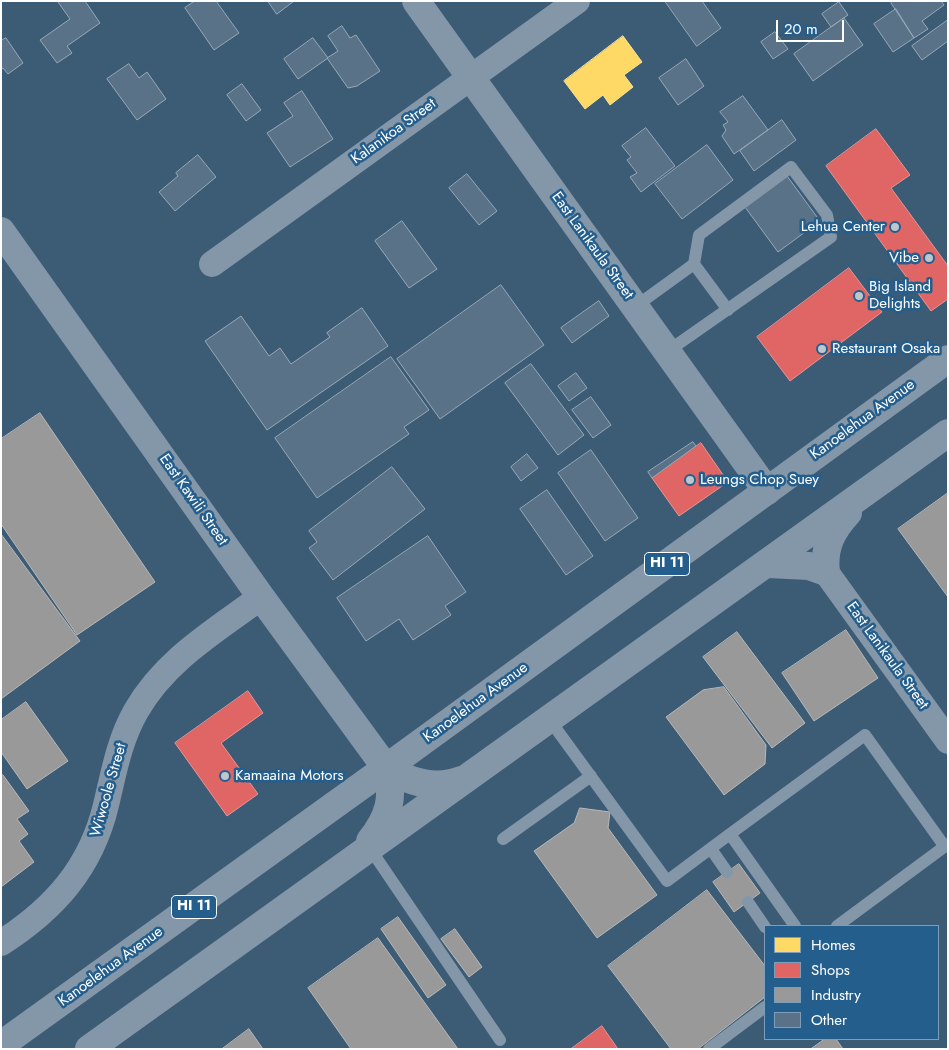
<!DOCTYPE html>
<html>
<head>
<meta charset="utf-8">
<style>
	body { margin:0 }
	#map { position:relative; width:949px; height:1050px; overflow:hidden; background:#3c5b75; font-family:Jost,sans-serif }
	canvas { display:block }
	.frame { position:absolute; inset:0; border:2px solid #fff; pointer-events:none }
	.legend { position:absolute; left:764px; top:925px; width:175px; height:115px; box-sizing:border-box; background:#245e8d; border:1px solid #7c9ebb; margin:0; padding:6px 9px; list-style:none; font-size:15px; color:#fff }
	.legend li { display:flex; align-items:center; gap:10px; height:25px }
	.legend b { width:25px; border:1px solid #7c9ebb }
	.scale { position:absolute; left:776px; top:20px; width:68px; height:22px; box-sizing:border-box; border:2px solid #fff; border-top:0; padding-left:6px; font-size:15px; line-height:18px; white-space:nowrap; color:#fff; -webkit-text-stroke:4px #245e8d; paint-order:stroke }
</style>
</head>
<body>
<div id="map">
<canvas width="949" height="1050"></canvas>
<div class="frame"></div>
<ul class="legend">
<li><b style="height:14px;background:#ffd966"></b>Homes</li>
<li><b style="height:14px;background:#e06666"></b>Shops</li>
<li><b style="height:14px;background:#999"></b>Industry</li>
<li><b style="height:14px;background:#597287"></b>Other</li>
</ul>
<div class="scale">20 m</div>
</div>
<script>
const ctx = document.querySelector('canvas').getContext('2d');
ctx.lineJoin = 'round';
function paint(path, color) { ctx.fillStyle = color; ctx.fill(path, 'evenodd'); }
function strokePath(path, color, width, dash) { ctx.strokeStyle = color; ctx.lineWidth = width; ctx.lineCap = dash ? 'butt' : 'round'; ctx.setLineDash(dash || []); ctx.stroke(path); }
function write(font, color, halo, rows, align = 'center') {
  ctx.font = font + ' Jost,sans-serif'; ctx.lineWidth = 5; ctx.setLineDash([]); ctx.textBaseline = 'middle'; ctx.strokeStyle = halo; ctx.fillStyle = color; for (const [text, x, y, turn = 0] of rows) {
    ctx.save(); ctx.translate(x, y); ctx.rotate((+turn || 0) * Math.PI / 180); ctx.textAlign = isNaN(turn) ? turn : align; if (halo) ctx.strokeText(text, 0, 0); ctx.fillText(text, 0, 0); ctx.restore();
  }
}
const homes = new Path2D(`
	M623 36 642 62 624 75 633 87 610 105 603 95 585 109 564 81Z`);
paint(homes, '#ffd966');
strokePath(homes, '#ffe494', 1);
const shops = new Path2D(`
	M876 129 910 175 891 188 948 266V299L931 311 826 166Z
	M849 268 882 312 790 381 757 337Z
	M701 443 728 482 679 516 652 478Z
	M248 691 263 713 221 743 258 794 227 816 175 743Z
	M602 1026 618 1049H571Z`);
paint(shops, '#e06666');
strokePath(shops, '#e99494', 1);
const industry = new Path2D(`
	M40 413 155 582 77 635 1 524V439Z
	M948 493V597L898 529Z
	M1 534 80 641 1 699Z
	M846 630 878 678 814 721 782 673Z
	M737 632 805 723 772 748 703 657Z
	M724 687 766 745 765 764 724 795 666 717 703 690Z
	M26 702 68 761 27 789 1 752V720Z
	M3 775 29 811 17 819 28 834 19 841 34 862 1 887V776Z
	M580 808 610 812 608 828 657 895 597 938 534 851 574 823Z
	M739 864 760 893 734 912 713 882Z
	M707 890 765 966V997L698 1049H671L608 966Z
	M398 917 446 985 428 998 381 929Z
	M455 929 482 967 469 977 441 939Z
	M378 938 458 1049H351L308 988Z
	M249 1029 263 1049H222Z
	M825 1039H836L843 1049H811Z`);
paint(industry, '#999');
strokePath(industry, '#b8b8b8', 1);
const building = new Path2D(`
	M85 1 100 23 67 46 72 53 57 63 40 40 70 19 58 2Z
	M195 1H216L239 33 214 50 185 8Z
	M268 1H294L277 14Z
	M665 1H702L721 28 697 46Z
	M893 1H941L944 5 922 21 928 29 914 38 891 3Z
	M839 2 848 15 831 27 822 14Z
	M896 9 914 38 893 52 874 24Z
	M844 18 863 45 813 81 794 54Z
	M948 20V41L922 60 912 46Z
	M342 26 350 38 356 35 380 71 357 86 348 88 327 58 338 51 328 36Z
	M775 32 788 49 773 59 761 42Z
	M6 38 23 63 8 74 3 68 1 69V41Z
	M313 38 328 58 298 79 284 59Z
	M686 59 704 86 678 105 659 78Z
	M129 64 139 78 147 72 166 99 137 120 107 79Z
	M242 84 261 110 246 121 227 95Z
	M302 91 333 139 290 167 267 133 293 116 284 103Z
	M743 96 768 130 734 154 722 136 726 130 723 125 728 122 720 112Z
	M782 120 796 140 754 171 740 151Z
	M646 128 675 166 641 192 630 177 637 173 627 160 631 157 622 146Z
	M707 145 733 180 682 219 655 184Z
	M198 155 216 177 175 211 159 192 178 176 176 173Z
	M467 174 497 211 479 225 449 188Z
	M787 176 820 221 778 252 745 207Z
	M402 221 437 269 409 288 375 241Z
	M501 285 544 345 440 419 397 359Z
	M599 301 609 316 572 343 561 328Z
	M362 308 388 346 267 430 205 341 241 316 269 356 280 348 291 364 330 337 327 333Z
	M391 357 429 410 404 427 409 434 317 498 275 438Z
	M531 364 584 435 558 455 505 383Z
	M576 373 587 388 569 401 558 386Z
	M591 397 611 425 593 438 572 410Z
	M693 442 696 446 652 478 648 472Z
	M591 450 638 518 605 541 558 473Z
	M527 454 538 468 521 481 511 467Z
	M392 467 425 509 333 580 309 548 317 542 309 531Z
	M547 490 593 556 566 575 520 509Z
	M428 536 466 592 445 606 451 615 413 640 399 619 366 641 337 598Z`);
paint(building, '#597287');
strokePath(building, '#97a9b8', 1);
strokePath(new Path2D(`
	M694 264 728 310
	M636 306 694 264 699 235 791 167 827 215 831 237 668 351
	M549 719 667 881 730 834
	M503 839 591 776
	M369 847 500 1040
	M711 849 727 872
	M748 902 765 927
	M795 926 730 834 865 735 945 847
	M837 926 948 844
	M709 1049 765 1007`), '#8397a9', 12);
strokePath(new Path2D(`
	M212 264 577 1
	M826 572 948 741
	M1 943C54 909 91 868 106 805 114 772 119 741 136 711 165 660 215 631 261 597`), '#8397a9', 26);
strokePath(new Path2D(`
	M416 1 767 491
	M1 231 261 597 386 768`), '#8397a9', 28);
strokePath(new Path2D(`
	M768 564 809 566 826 572
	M826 572C823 548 832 530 848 513
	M386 768C409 782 435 790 461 780
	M370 841C389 817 395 797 386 768
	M1 1045 386 768 948 359
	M89 1049 948 433`), '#8397a8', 28);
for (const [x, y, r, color] of [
	[895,227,5,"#bbc6cf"],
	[929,258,5,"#bbc6cf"],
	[859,296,5,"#bbc6cf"],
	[822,349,5,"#bbc6cf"],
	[690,480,5,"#bbc6cf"],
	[225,776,5,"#bbc6cf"]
]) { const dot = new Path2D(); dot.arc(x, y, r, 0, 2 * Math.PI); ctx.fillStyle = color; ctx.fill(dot); strokePath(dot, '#245e8d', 2); }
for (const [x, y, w] of [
	[667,564,45],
	[194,907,45]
]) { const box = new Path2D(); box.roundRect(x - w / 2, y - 11.5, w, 23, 4); ctx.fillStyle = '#245e8d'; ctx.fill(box); strokePath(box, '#fff', 1); }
write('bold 14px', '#fff', null, [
	["HI 11",667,564],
	["HI 11",194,907]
]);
write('15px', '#fff', '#245e8d', [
	["Kalanikoa Street",394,132,-36],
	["East Lanikaula Street",592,246,54],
	["Kanoelehua Avenue",863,420,-36],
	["East Kawili Street",193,500,55],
	["East Lanikaula Street",887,656,54],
	["Kanoelehua Avenue",476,703,-36],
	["Wiwoole Street",109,790,-74],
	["Kanoelehua Avenue",111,967,-36]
]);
write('15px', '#fff', '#245e8d', [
	["Lehua Center",885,227,"right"],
	["Vibe",919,258,"right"],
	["Big Island",869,287],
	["Delights",869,304],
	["Restaurant Osaka",832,349],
	["Leungs Chop Suey",700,480],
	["Kamaaina Motors",235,776]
], 'left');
</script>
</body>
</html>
